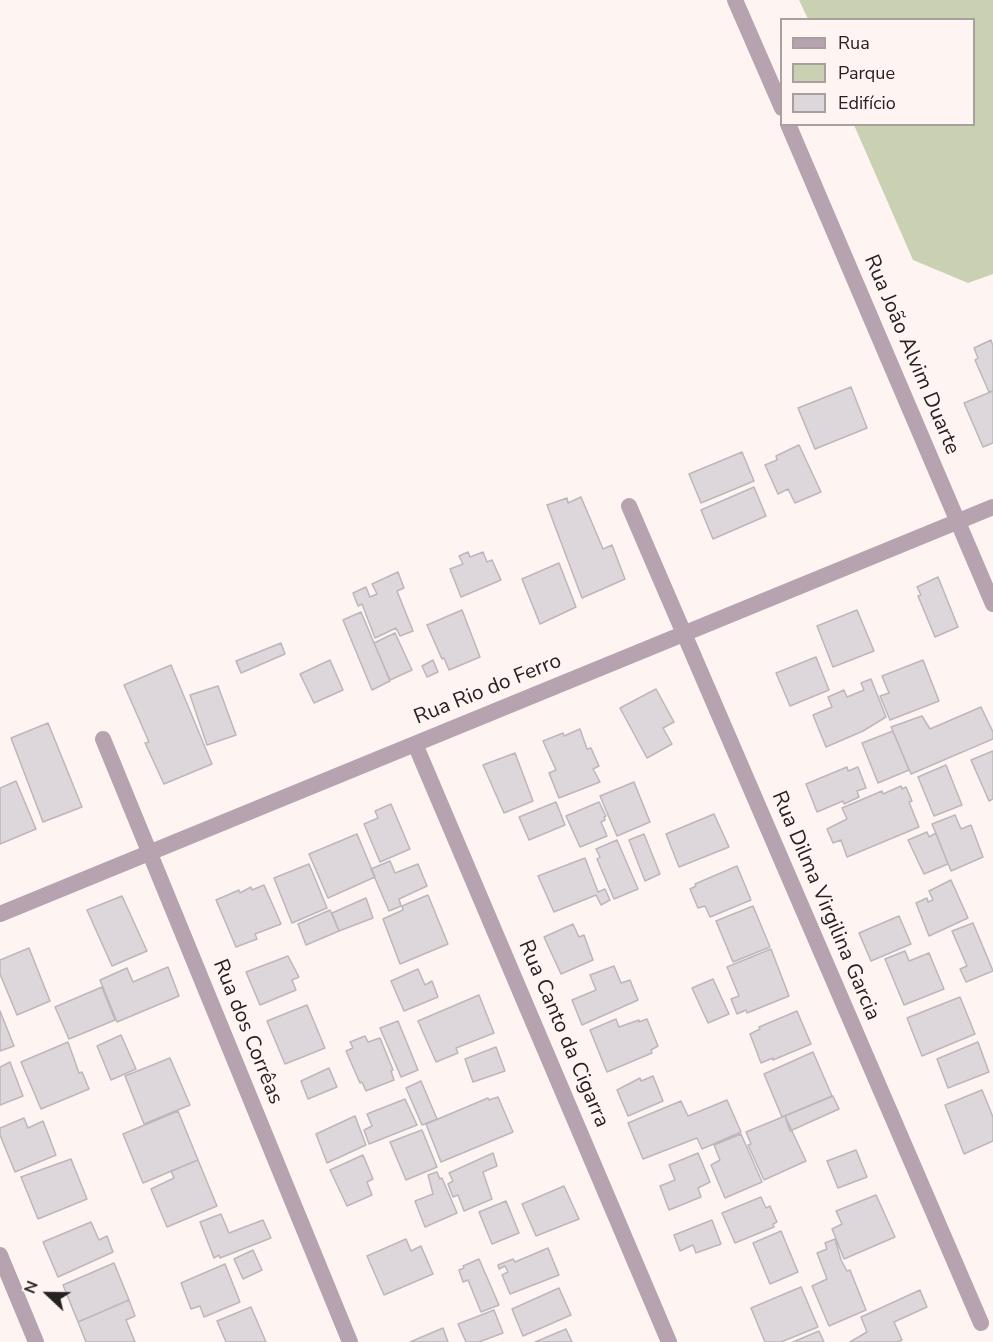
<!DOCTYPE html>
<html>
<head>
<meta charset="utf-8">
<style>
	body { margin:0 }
	#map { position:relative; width:993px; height:1342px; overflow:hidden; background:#fef5f2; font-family:"Nunito Sans",sans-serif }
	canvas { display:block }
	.legend { position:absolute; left:780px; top:18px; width:195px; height:108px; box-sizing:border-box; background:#fef5f2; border:2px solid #a7a19e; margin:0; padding:8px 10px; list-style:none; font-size:18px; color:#252221 }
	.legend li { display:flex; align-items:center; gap:12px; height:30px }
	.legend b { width:30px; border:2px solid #a7a19e }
	.north { position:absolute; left:18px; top:1264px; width:60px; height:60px; -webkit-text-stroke:4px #fef5f2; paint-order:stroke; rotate:292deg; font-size:16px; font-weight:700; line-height:24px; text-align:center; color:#252221 }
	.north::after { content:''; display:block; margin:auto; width:21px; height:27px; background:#252221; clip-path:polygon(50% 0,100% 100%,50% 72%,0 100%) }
</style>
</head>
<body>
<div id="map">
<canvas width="993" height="1342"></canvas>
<ul class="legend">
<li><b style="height:8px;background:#b7a2af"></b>Rua</li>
<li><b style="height:16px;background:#cad1b2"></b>Parque</li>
<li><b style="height:16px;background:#ddd6db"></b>Edifício</li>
</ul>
<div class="north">N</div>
</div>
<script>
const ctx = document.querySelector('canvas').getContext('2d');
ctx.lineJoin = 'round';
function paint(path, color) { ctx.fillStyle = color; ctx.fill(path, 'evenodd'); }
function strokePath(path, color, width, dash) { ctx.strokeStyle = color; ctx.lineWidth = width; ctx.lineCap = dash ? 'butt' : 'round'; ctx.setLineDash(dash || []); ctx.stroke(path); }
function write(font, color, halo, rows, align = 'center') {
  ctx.font = font + ' "Nunito Sans",sans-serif'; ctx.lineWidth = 6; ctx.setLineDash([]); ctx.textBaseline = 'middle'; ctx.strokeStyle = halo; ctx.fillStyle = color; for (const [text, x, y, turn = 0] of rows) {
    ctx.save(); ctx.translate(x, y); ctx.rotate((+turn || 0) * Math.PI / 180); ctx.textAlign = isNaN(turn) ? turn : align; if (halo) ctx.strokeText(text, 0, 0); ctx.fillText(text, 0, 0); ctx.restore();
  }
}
paint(new Path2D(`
	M799 0H993V274L968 283 913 260 854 125 974 124V20L808 19Z`), '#cad1b2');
const building = new Path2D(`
	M991 340 993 346V391L989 392 975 360 978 358 974 348Z
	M851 387 867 428 815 449 798 408Z
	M993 391V443L983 447 964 403Z
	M799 445 821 492 795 503 788 489 778 494 765 465 777 460 776 456Z
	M742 452 754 481 701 503 689 474Z
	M754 487 766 516 713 539 701 510Z
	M581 497 603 549 612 545 625 579 582 598 547 505 567 498 568 503Z
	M468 552 470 557 483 552 487 562 492 560 501 580 461 597 450 569 463 564 459 556Z
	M559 563 576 607 540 624 522 579Z
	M398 572 404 588 397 591 413 631 400 636 396 628 375 638 362 604 358 606 353 593 366 587 370 597 377 594 372 584Z
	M938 577 958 627 935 637 918 596 921 595 917 587Z
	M462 610 480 657 449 670 444 658 442 659 427 625Z
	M857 610 874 651 833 667 817 626Z
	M361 612 390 681 372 690 343 620Z
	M395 633 412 670 390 680 374 643Z
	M281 643 285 654 241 673 236 661Z
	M816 657 829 690 790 706 776 673Z
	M330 660 343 690 314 703 300 674Z
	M433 660 438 672 427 677 422 666Z
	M923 660 939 701 890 720 880 696 889 693 882 676Z
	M171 665 212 764 164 784 145 743 149 742 124 685Z
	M871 679 886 717 863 731 826 747 813 715 832 707 828 697 844 690 847 697 864 690 861 683Z
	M218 686 236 735 207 745 190 695Z
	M656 689 674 722 663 728 672 744 647 758 620 708Z
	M981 707 993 732V739L911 774 891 727 922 716 930 729Z
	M48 723 82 807 43 822 11 738Z
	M580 729 587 749 591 748 599 766 593 769 600 782 559 798 549 773 556 770 543 741 563 733 564 736Z
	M893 731 909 770 878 783 862 743Z
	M993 751V799L989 801 971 760Z
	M515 753 533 801 504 813 483 765Z
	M946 765 962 805 934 816 918 777Z
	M847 767 848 771 858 767 866 788 857 791 859 797 844 804 843 801 817 812 806 784Z
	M16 781 36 829 0 844V788Z
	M634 782 650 822 617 836 600 796Z
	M901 786 902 789 906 787 912 801 909 802 919 827 847 857 841 840 833 843 827 829 847 819 842 808 882 791 883 794Z
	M556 802 565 825 529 840 519 817Z
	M599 802 606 816 604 817 605 820 601 822 607 836 580 847 566 816Z
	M391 804 410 849 380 862 364 824 378 818 375 811Z
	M714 814 729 847 679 867 666 834Z
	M955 815 961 829 971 825 983 857 951 871 932 824Z
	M927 832 929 837 936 833 948 864 924 874 908 840Z
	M357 834 375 877 328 898 309 854Z
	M644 834 660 874 645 881 629 840Z
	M617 840 638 889 614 899 597 859 600 857 596 849Z
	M585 858 598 892 605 889 610 900 601 905 596 895 554 912 538 876Z
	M390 861 395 873 418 864 427 886 399 899 401 906 389 911 371 869Z
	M309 864 327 908 292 923 274 878Z
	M737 866 751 900 710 917 705 906 698 908 690 889 696 886 695 884Z
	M951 880 968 918 929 936 916 903 927 898 928 902 933 900 929 891Z
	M264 885 281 924 255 934 257 939 236 947 216 900 239 890 240 893 251 887 252 890Z
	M428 895 448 944 400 964 383 919 403 910 402 906Z
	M122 896 147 951 112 966 87 910Z
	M366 898 373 918 339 931 332 913Z
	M753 906 770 947 733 962 716 921Z
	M330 910 339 931 306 945 298 924Z
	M899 916 911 944 871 961 859 933Z
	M973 923 993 971 966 982 960 969 967 966 952 931Z
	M573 924 579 937 584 935 593 960 561 974 544 937Z
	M29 948 50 1001 17 1015 0 974V960Z
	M771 949 789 996 747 1013 746 1010 737 1014 731 999 739 996 727 967Z
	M905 951 909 961 929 953 944 989 904 1005 885 959Z
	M288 956 299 977 292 980 296 990 260 1005 246 972Z
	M614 966 621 983 630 980 638 1000 582 1025 572 1000 596 990 590 975Z
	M168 967 179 996 117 1022 100 980 127 968 133 982Z
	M418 969 425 985 432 981 438 997 404 1011 391 981Z
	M713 979 729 1014 708 1023 692 988Z
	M102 987 115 1020 69 1039 55 1007Z
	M479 995 494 1033 456 1048 458 1053 436 1062 418 1021Z
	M960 997 975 1034 922 1056 907 1018Z
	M307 1005 325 1048 285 1064 267 1021Z
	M0 1011 14 1046 0 1051Z
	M797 1011 811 1044 773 1060V1058L761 1063 750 1034 760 1029 759 1027Z
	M616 1019 619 1027 639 1020V1022L647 1019 658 1046 651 1050 652 1053 607 1072 590 1030Z
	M398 1021 418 1070 401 1077 380 1028Z
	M121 1035 136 1069 111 1080 97 1046Z
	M365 1036 368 1042 380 1038 393 1070 391 1071 394 1080 366 1091 362 1082 360 1083 346 1051 353 1048 350 1042Z
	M68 1042 79 1073 82 1072 89 1089 41 1109 21 1062Z
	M978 1042 989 1072 948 1088 937 1059Z
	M496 1047 505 1071 473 1082 465 1059Z
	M813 1052 832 1096 782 1117 764 1074Z
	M170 1058 190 1105 144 1124 125 1076Z
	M10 1062 23 1096 0 1105V1067Z
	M329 1068 337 1087 308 1099 301 1081Z
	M653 1076 663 1101 628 1116 617 1090 640 1078 641 1081Z
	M421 1081 437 1119 422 1125 406 1088Z
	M982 1090 993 1117V1141L964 1154 945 1105Z
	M833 1096 839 1109 790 1131 785 1116Z
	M498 1097 513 1132 441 1162 426 1124 488 1098 489 1100Z
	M405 1099 417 1125 369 1144 364 1130 372 1126 367 1114Z
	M727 1100 741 1132 702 1149 697 1138 643 1159 628 1123 681 1101 688 1116Z
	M178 1111 198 1160 143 1183 123 1134Z
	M355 1116 366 1145 327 1163 316 1134Z
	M785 1116 806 1161 764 1180 748 1145 751 1144 746 1132Z
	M24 1118 28 1128 43 1121 56 1155 15 1172 0 1135V1128Z
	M422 1130 437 1167 406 1180 390 1142Z
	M741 1134 762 1182 725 1198 711 1165 720 1160 714 1145Z
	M856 1150 867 1177 838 1188 827 1161Z
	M493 1153 497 1166 483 1172 492 1199 464 1211 458 1195 453 1197 448 1184 453 1181 449 1173Z
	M698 1153 710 1182 698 1188 701 1197 669 1210 660 1186 675 1180 669 1165Z
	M363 1155 373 1179 367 1182 372 1195 347 1206 330 1170Z
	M71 1159 87 1199 38 1219 21 1177Z
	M198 1160 217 1206 167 1227 151 1189 174 1178 171 1171Z
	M437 1172 440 1179 442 1178 457 1213 425 1227 415 1201 433 1194 428 1175Z
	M564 1186 579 1219 536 1236 522 1204Z
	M876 1195 895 1237 844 1259 832 1229 842 1224 836 1211Z
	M761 1197 766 1208 770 1206 777 1222 773 1224 774 1227 735 1243 722 1213Z
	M506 1201 519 1233 492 1244 479 1212Z
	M221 1214 229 1233 263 1220 271 1238 220 1258 219 1255 214 1258 200 1222Z
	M712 1220 721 1244 696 1253 693 1245 680 1251 674 1235Z
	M91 1222 99 1240 107 1236 113 1252 58 1277 43 1242Z
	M781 1231 798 1272 770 1284 753 1243Z
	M406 1239 411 1251 421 1246 433 1274 384 1295 367 1256Z
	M835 1239 841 1260 847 1271 850 1270 866 1310 829 1326 812 1286 827 1279 817 1253 827 1249 825 1243Z
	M548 1248 559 1275 510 1294 502 1275 508 1272 505 1266 499 1269 498 1265 513 1259 515 1262Z
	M253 1250 262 1270 243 1279 234 1259Z
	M479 1259 499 1305 481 1312 468 1280 463 1282 459 1270 464 1268 463 1266Z
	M114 1263 129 1300 78 1322 63 1285Z
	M225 1264 240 1302 204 1317 200 1306 191 1309 181 1283Z
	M801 1287 818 1327 781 1342H765L751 1308Z
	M559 1288 571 1315 523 1336 512 1309Z
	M920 1290 927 1307 894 1322 902 1340 897 1342H850L867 1332 861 1317Z
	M129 1300 135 1316 126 1320 135 1342H86L78 1322Z
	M251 1307 266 1342H226L217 1321Z
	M494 1310 503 1333 479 1342H466L458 1324Z
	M443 1328 448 1342H410Z
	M566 1329 572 1342H535Z
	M819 1331 824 1342H793Z`);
paint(building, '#ddd6db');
strokePath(building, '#bdb6bc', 1.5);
strokePath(new Path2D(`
	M735 0 782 108
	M788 124 993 604
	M629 506 981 1323
	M103 739 350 1342
	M415 744 669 1342
	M0 914 993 507
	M0 1255 36 1342`), '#b7a2af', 16);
write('21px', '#252221', '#fef5f2', [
	["Rua João Alvim Duarte",911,355,67],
	["Rua Rio do Ferro",488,690,-22],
	["Rua Dilma Virgilina Garcia",825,906,67],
	["Rua dos Corrêas",247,1032,68],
	["Rua Canto da Cigarra",563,1034,67]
]);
</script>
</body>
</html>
